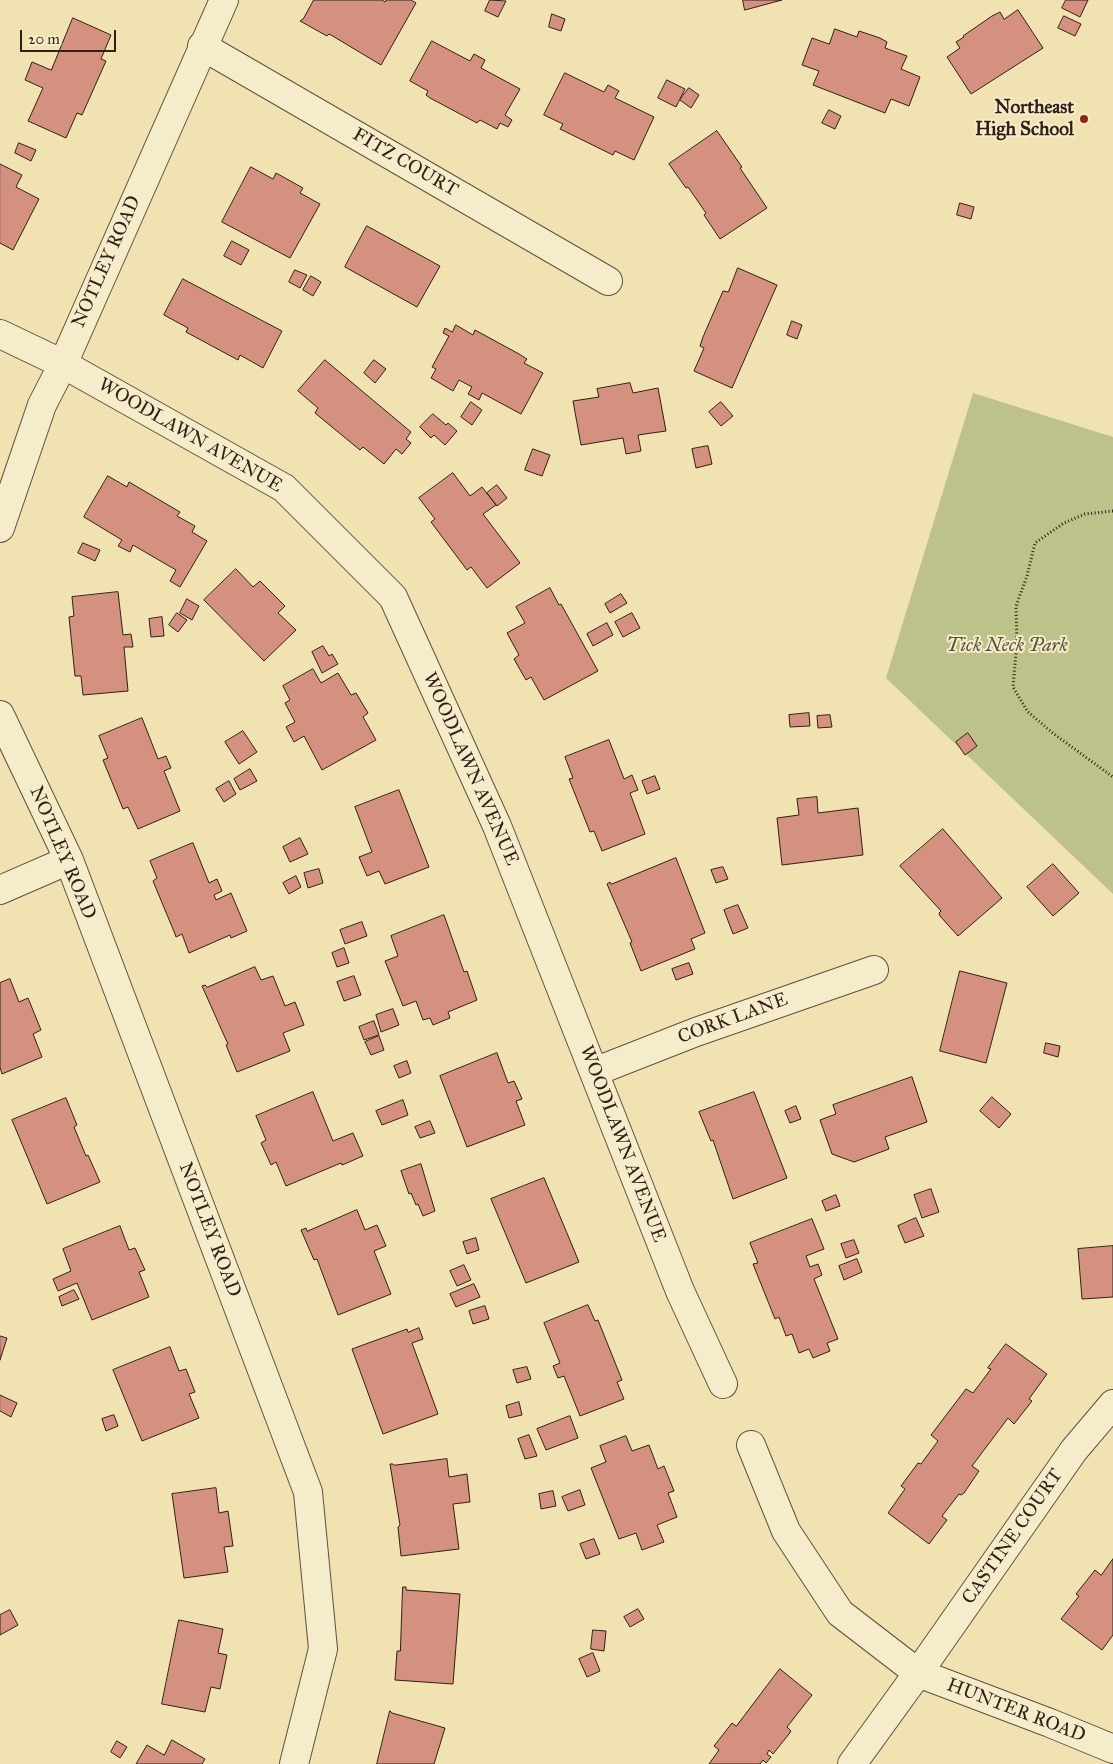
<!DOCTYPE html>
<html>
<head>
<meta charset="utf-8">
<style>
	body { margin:0 }
	#map { position:relative; width:1113px; height:1764px; overflow:hidden; background:#f0e2b1; font-family:"IM FELL Great Primer",serif }
	canvas { display:block }
	.scale { position:absolute; left:20px; top:30px; width:96px; height:22px; box-sizing:border-box; border:2px solid #321f16; border-top:0; padding-left:6px; font-size:15px; line-height:18px; white-space:nowrap; color:#321f16; -webkit-text-stroke:4px #f5eccc; paint-order:stroke }
</style>
</head>
<body>
<div id="map">
<canvas width="1113" height="1764"></canvas>
<div class="scale">20 m</div>
</div>
<script>
const ctx = document.querySelector('canvas').getContext('2d');
ctx.lineJoin = 'round';
function paint(path, color) { ctx.fillStyle = color; ctx.fill(path, 'evenodd'); }
function strokePath(path, color, width, dash) { ctx.strokeStyle = color; ctx.lineWidth = width; ctx.lineCap = dash ? 'butt' : 'round'; ctx.setLineDash(dash || []); ctx.stroke(path); }
function write(font, color, halo, rows, align = 'center') {
  ctx.font = font + ' "IM FELL Great Primer",serif'; ctx.lineWidth = 4; ctx.setLineDash([]); ctx.textBaseline = 'middle'; ctx.strokeStyle = halo; ctx.fillStyle = color; for (const [text, x, y, turn = 0] of rows) {
    ctx.save(); ctx.translate(x, y); ctx.rotate((+turn || 0) * Math.PI / 180); ctx.textAlign = isNaN(turn) ? turn : align; if (halo) ctx.strokeText(text, 0, 0); ctx.fillText(text, 0, 0); ctx.restore();
  }
}
paint(new Path2D(`
	M973 393 1113 437V894L886 678Z`), '#bcc289');
const building = new Path2D(`
	M314 0H382L385 2 386 0H411L416 3 381 65 331 35 329 34 327 36 300 21 303 19Z
	M490 0 506 1 498 17 485 11Z
	M743 0H782L745 10Z
	M1066 0H1088L1080 17 1062 8Z
	M1018 10 1043 48 971 94 947 57 960 48 956 42 964 37 963 36 992 16 1000 12 1004 19Z
	M552 14 565 19 561 31 549 27Z
	M1064 16 1081 24 1075 36 1058 28Z
	M73 18 111 35 101 59 106 61 82 115 77 113 66 138 28 121 43 88 25 80 32 62 51 70Z
	M835 29 857 37 859 31 880 38 887 42 885 48 907 56 901 69 920 77 909 106 891 99 885 113 813 85 819 71 802 65 812 38 829 44Z
	M432 41 470 61 474 54 485 60 481 68 520 89 505 115 512 120 508 127 500 123 497 129 480 120 477 123 430 98 426 95 428 91 410 81Z
	M565 73 604 92 608 85 619 91 615 98 654 117 634 160 615 151 613 155 560 129 563 124 544 115Z
	M667 80 685 89 676 107 658 98Z
	M689 88 699 95 691 108 680 100Z
	M829 110 841 116 835 129 822 123Z
	M717 131 742 167 740 168 767 208 720 239 704 215 706 213 688 187 686 188 669 164Z
	M19 143 36 150 31 161 15 153Z
	M0 164 22 175 16 187 39 199 13 250 0 243Z
	M251 167 273 179 276 173 303 188 300 193 320 204 290 258 222 222Z
	M960 203 974 207 971 219 957 215Z
	M367 226 440 266 417 307 345 267Z
	M232 241 249 250 241 265 224 256Z
	M738 268 777 285 732 388 694 371 704 348 700 346 703 337 723 291 728 292Z
	M295 270 307 275 300 288 289 282Z
	M311 276 321 282 313 296 303 290Z
	M183 279 282 331 263 368 240 355 238 360 186 332 188 328 164 315Z
	M792 321 802 325 797 339 787 335Z
	M456 325 473 335 475 330 519 354 527 359 524 363 543 373 521 414 482 393 479 400 468 394 472 387 459 380 453 391 431 378 436 369 432 367 449 336 443 333 445 328 452 332Z
	M325 360 411 432 406 439 411 443 402 454 396 449 384 464 363 447 360 450 315 413 318 408 298 391Z
	M374 360 386 369 375 383 364 373Z
	M630 383 633 393 658 388 666 431 638 435 641 451 626 454 623 438 581 445 573 401 599 397 597 389Z
	M471 402 482 410 472 425 461 417Z
	M721 402 733 416 721 426 709 412Z
	M433 414 446 425 448 423 457 431 445 445 434 435 431 438 420 427Z
	M708 446 712 464 696 468 692 449Z
	M533 449 550 455 542 476 525 470Z
	M453 473 470 496 482 487 496 505 483 514 520 563 487 588 471 567 467 570 431 522 435 519 419 498Z
	M108 476 127 487 129 482 180 512 177 516 195 526 192 532 207 541 180 587 170 581 176 570 133 545 130 552 118 546 122 540 84 517Z
	M497 485 507 498 497 506 487 493Z
	M83 543 100 550 95 561 78 553Z
	M236 569 253 587 260 581 285 606 278 613 296 630 264 661 204 600Z
	M550 588 559 605 561 604 598 671 544 700 531 677 526 680 514 659 519 655 507 633 525 623 516 607Z
	M118 592 123 635 131 634 133 647H124L128 691 83 695 81 676H75L69 617 74 616 72 597Z
	M621 594 627 603 610 613 605 604Z
	M187 599 199 606 192 620 180 613Z
	M177 613 187 620 178 632 169 625Z
	M632 613 640 628 623 637 615 622Z
	M162 617 164 636 151 637 149 619Z
	M607 623 613 635 593 646 587 634Z
	M323 646 329 656 332 654 338 664 322 673 312 652Z
	M313 669 321 683 338 673 351 695 356 693 368 713 363 717 376 740 322 770 304 736 294 742 286 727 295 722 285 703 290 700 283 686Z
	M809 713 810 726 790 727 789 715Z
	M830 715 832 727 818 728 817 716Z
	M142 718 158 759 166 756 171 768 164 771 180 811 138 829 128 807 123 809 103 760 108 758 99 736Z
	M243 731 257 752 239 764 225 742Z
	M968 733 977 746 965 755 956 742Z
	M609 740 624 779 632 775 638 790 630 793 645 834 602 851 594 831 590 832 569 779 573 778 565 757Z
	M250 769 257 781 240 790 234 779Z
	M655 776 660 789 647 794 642 781Z
	M229 781 236 794 224 802 216 789Z
	M399 790 429 867 385 884 379 871 367 876 359 857 372 852 355 807Z
	M817 797 818 813 858 808 863 855 782 865 777 818 799 815 797 799Z
	M943 829 1002 898 958 936 940 916 939 913 941 911 900 866Z
	M300 838 308 854 290 862 283 847Z
	M193 843 209 883 217 879 222 891 214 895 216 900 231 893 247 931 231 938 230 935 189 953 182 934 176 937 175 934 153 881 157 878 150 861Z
	M676 858 705 933 691 939 695 949 641 971 630 943 632 942 607 884 610 882 611 884Z
	M1053 864 1079 893 1053 916 1027 887Z
	M723 867 728 879 716 883 711 870Z
	M319 869 323 883 308 888 304 873Z
	M296 876 301 887 289 894 283 883Z
	M738 905 748 928 733 934 724 910Z
	M444 915 464 972 467 971 477 1000 448 1012 450 1018 433 1025 430 1018 423 1020 416 1001 403 1006 385 961 398 956 391 936Z
	M362 922 367 936 345 944 340 930Z
	M344 948 349 963 337 967 332 953Z
	M689 963 693 974 676 980 672 969Z
	M255 967 261 980 273 976 285 1006 295 1002 304 1025 283 1033 290 1051 237 1072 226 1045 228 1044 227 1042 202 986 205 985 207 987Z
	M960 971 1007 983 986 1063 940 1051Z
	M354 976 361 995 344 1001 337 982Z
	M10 979 19 1002 28 998 41 1030 33 1034 42 1057 2 1074 0 1067V983Z
	M393 1009 399 1025 381 1032 376 1015Z
	M374 1021 379 1035 364 1040 359 1027Z
	M379 1036 384 1050 371 1055 365 1042Z
	M1046 1043 1060 1046 1058 1057 1044 1053Z
	M497 1053 508 1083 514 1081 519 1092 522 1099 516 1101 525 1125 467 1147 440 1076Z
	M407 1061 411 1073 399 1078 394 1066Z
	M912 1077 927 1122 885 1137 889 1149 854 1162 832 1154 820 1120 836 1114 833 1105Z
	M313 1092 333 1141 353 1133 363 1156 342 1165 341 1163 286 1186 276 1162 271 1165 261 1143 266 1140 256 1116Z
	M754 1092 787 1178 733 1199 714 1143 713 1140 711 1141 699 1112Z
	M992 1097 1011 1114 999 1128 980 1111Z
	M66 1098 77 1125 74 1127 86 1156 88 1155 100 1182 47 1204 12 1120Z
	M403 1100 408 1115 382 1125 376 1111Z
	M796 1106 801 1119 790 1123 785 1111Z
	M430 1121 435 1133 420 1138 415 1127Z
	M421 1164 435 1211 423 1216 418 1204 416 1205 411 1193 409 1194 401 1171Z
	M544 1178 579 1262 526 1283 491 1199Z
	M931 1189 939 1212 922 1218 914 1195Z
	M836 1195 840 1206 826 1211 822 1201Z
	M357 1210 365 1230 377 1225 386 1246 374 1251 391 1294 338 1315 317 1259 314 1260 301 1230 306 1228 307 1231Z
	M916 1218 924 1236 905 1243 898 1226Z
	M812 1219 824 1249 806 1256 810 1267 818 1264 822 1275 814 1279 838 1339 827 1343 830 1351 813 1358 809 1349 799 1353 792 1334 786 1336 779 1317 775 1319 753 1264 758 1263 750 1243Z
	M120 1226 129 1250 135 1248 145 1270 139 1272 149 1297 92 1320 77 1283 58 1291 53 1279 71 1271 63 1249Z
	M476 1238 479 1250 467 1254 463 1242Z
	M854 1240 859 1253 846 1258 841 1244Z
	M1113 1246V1297L1082 1299 1078 1249Z
	M857 1259 862 1272 844 1280 839 1266Z
	M464 1265 471 1280 457 1286 450 1271Z
	M474 1284 480 1297 456 1307 450 1294Z
	M74 1290 79 1299 62 1306 59 1297Z
	M588 1305 595 1321 598 1320 622 1380 617 1382 624 1399 580 1416 564 1376 558 1378 553 1366 560 1363 544 1323Z
	M485 1306 489 1319 473 1324 469 1311Z
	M419 1328 423 1339 412 1343 438 1414 383 1434 352 1349 407 1329 408 1332Z
	M0 1336 7 1338 0 1360Z
	M1006 1344 1047 1374 1029 1399 1032 1401 1014 1424 1008 1418 972 1466 979 1471 964 1493 961 1495 959 1494 942 1516 947 1520 929 1544 888 1513 905 1489 901 1486 918 1463 921 1464 938 1441 931 1435 966 1389 973 1393 991 1369 988 1368Z
	M170 1347 179 1371 186 1369 195 1392 189 1394 199 1418 142 1441 113 1370Z
	M527 1367 531 1379 517 1383 513 1370Z
	M0 1395 17 1403 11 1417 0 1411Z
	M519 1402 522 1415 509 1418 506 1406Z
	M114 1415 118 1426 106 1431 102 1419Z
	M570 1416 578 1438 546 1450 537 1429Z
	M529 1435 537 1456 525 1459 518 1439Z
	M626 1436 632 1451 649 1445 658 1469 664 1466 674 1491 668 1493 677 1517 657 1525 664 1542 642 1550 636 1533 619 1539 591 1468 606 1462 600 1446Z
	M447 1459 449 1477 467 1474 470 1502 453 1504 459 1549 401 1556 398 1527 400 1525 390 1464H393L394 1465Z
	M216 1488 219 1513 228 1511 233 1546 224 1547 228 1572 184 1578 172 1494Z
	M580 1490 585 1505 568 1511 562 1497Z
	M553 1491 556 1506 541 1509 539 1494Z
	M594 1539 600 1554 586 1559 580 1544Z
	M1113 1559V1635L1102 1650 1061 1619 1079 1596 1076 1594 1095 1570 1101 1575Z
	M403 1587H406V1590L460 1594 453 1684 395 1680 397 1651H400Z
	M638 1609 644 1619 630 1627 624 1617Z
	M10 1610 18 1625 0 1635V1615Z
	M179 1620 223 1629 218 1653 227 1655 220 1689 211 1687 205 1712 162 1704Z
	M593 1630 606 1631 604 1651 591 1649Z
	M593 1653 600 1671 587 1677 579 1659Z
	M780 1669 812 1695 787 1727 791 1731 789 1734 773 1754 769 1750 767 1754 771 1757 766 1763 763 1760 760 1764H709L719 1750 714 1746 732 1723 736 1726Z
	M390 1711 392 1713 445 1728 434 1764H377Z
	M172 1740 205 1759 202 1764H136L147 1745 164 1755Z
	M117 1741 127 1747 120 1758 111 1752Z`);
paint(building, '#d59180');
strokePath(building, '#321f16', 1);
const street = new Path2D(`
	M202 46 608 281
	M0 334 63 364 284 488 393 597 497 826 680 1291 723 1384
	M0 528 42 405 63 364 224 0
	M0 715 69 860 308 1492 323 1649 294 1764
	M0 890 69 860
	M594 1072 696 1032 874 970
	M751 1445 786 1531 840 1613 918 1673 1050 1723 1113 1749
	M852 1764 918 1673 1074 1450 1113 1404`);
strokePath(street, '#62503d', 30);
strokePath(new Path2D(`
	M1113 511 1085 514 1064 523 1035 543 1027 576 1016 606 1017 642 1013 687 1028 712 1054 734 1113 777`), '#321f16', 3, [1, 2.5]);
strokePath(street, '#f5eccc', 28);
for (const [x, y, r, color] of [
	[1084,119,5,"#8f2418"]
]) { const dot = new Path2D(); dot.arc(x, y, r, 0, 2 * Math.PI); ctx.fillStyle = color; ctx.fill(dot); strokePath(dot, '#f5eccc', 2); }
write('bold 19px', '#321f16', '#f5eccc', [
	["Northeast",1074,108],
	["High School",1074,130]
], 'right');
write('19px', '#321f16', '#f5eccc', [
	["FITZ COURT",405,163,30],
	["NOTLEY ROAD",107,262,-66],
	["WOODLAWN AVENUE",190,436,30],
	["WOODLAWN AVENUE",470,769,66],
	["NOTLEY ROAD",62,853,67],
	["CORK LANE",733,1019,-20],
	["WOODLAWN AVENUE",622,1144,69],
	["NOTLEY ROAD",209,1230,69],
	["CASTINE COURT",1013,1537,-55],
	["HUNTER ROAD",1016,1711,21]
]);
write('italic 19px', '#5b5038', '#f5eccc', [
	["Tick Neck Park",1007,646]
]);
</script>
</body>
</html>
